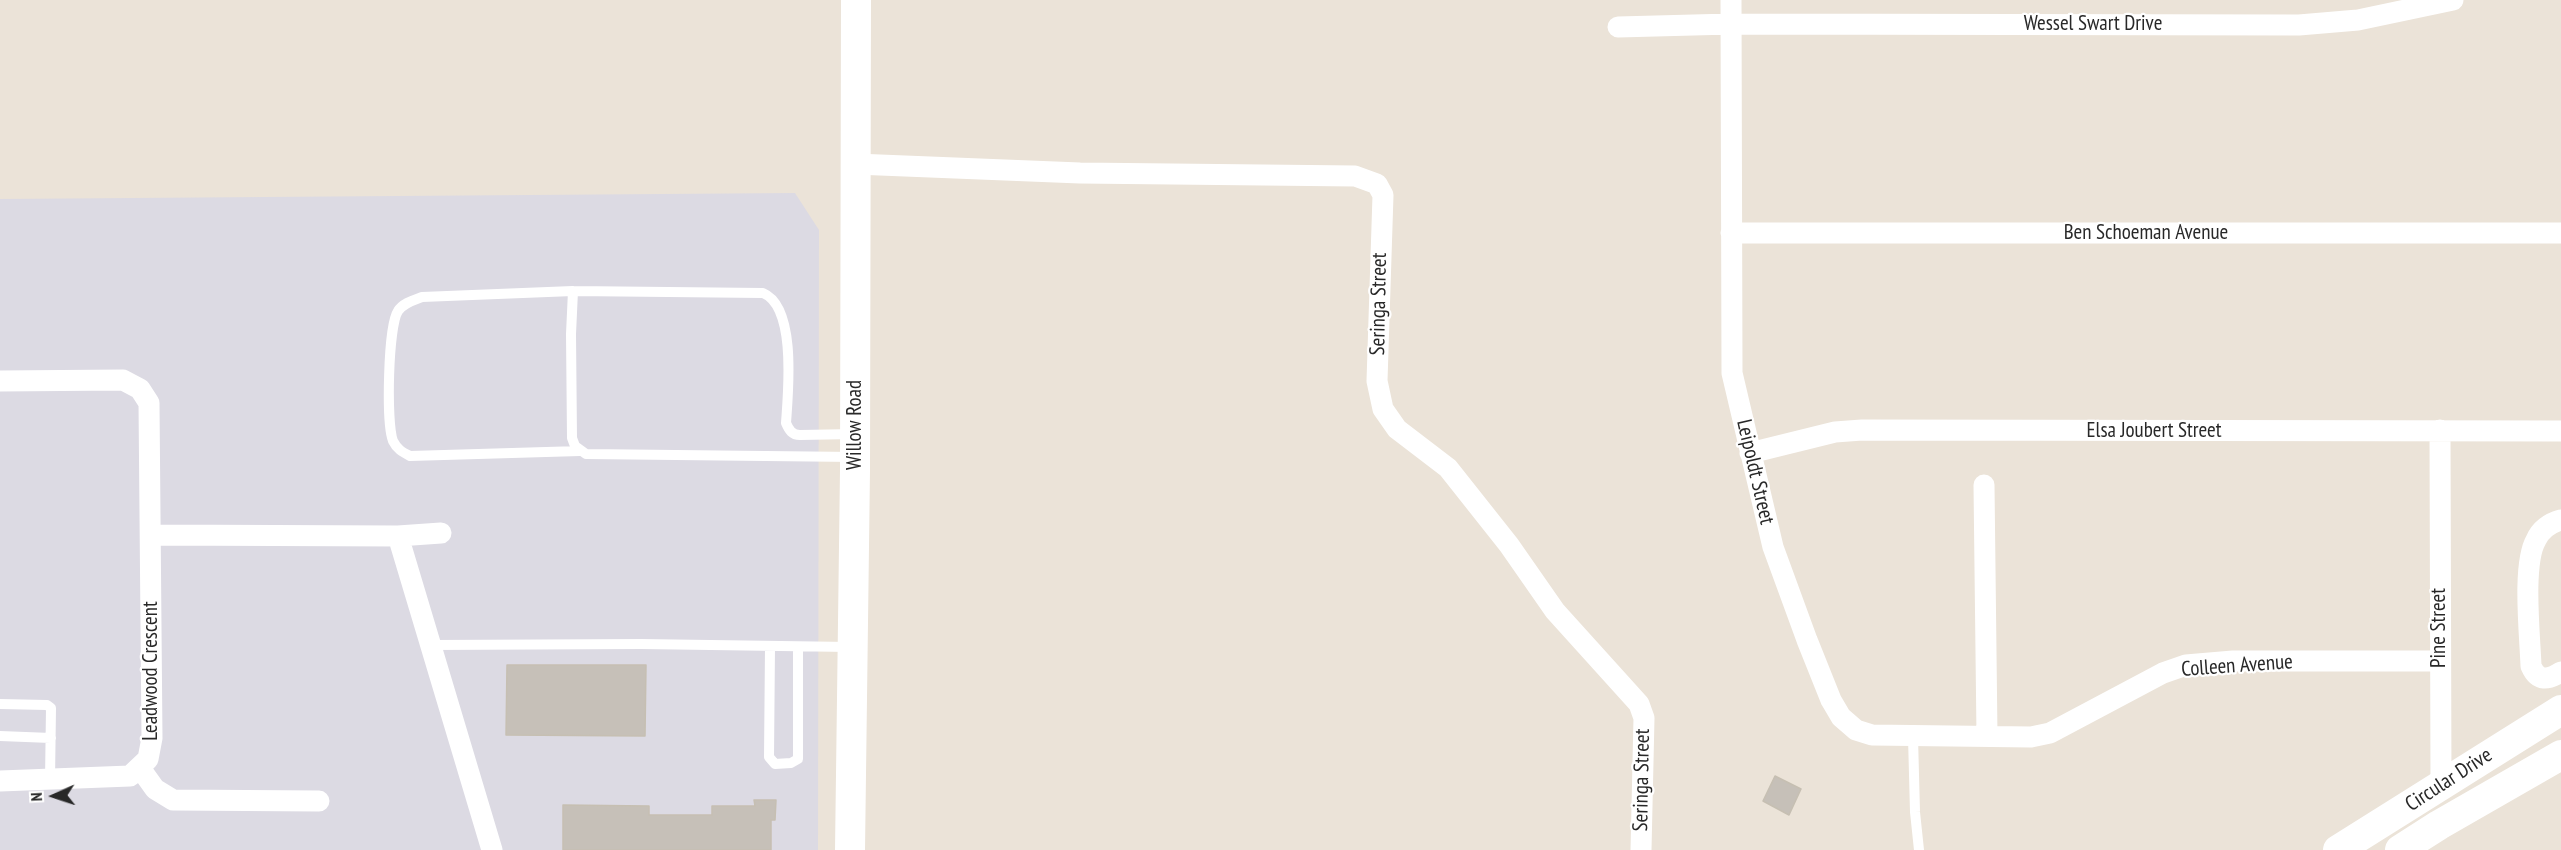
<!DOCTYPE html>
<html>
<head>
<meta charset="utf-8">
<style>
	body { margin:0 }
	#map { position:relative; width:2561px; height:850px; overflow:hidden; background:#ebe3d8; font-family:"PT Sans Narrow",sans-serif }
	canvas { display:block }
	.north { position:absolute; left:24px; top:766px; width:60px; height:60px; -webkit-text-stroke:4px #fff; paint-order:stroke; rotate:267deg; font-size:16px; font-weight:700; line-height:24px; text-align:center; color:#282828 }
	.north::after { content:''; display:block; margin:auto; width:21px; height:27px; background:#282828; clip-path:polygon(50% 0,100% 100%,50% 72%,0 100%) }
</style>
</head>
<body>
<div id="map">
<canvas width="2561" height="850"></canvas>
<div class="north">N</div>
</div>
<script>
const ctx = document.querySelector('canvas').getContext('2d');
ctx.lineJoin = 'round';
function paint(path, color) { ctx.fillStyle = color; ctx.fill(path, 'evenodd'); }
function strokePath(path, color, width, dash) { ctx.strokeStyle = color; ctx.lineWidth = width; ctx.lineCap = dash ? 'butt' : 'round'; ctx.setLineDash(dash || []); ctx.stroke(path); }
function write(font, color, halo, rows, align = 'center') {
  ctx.font = font + ' "PT Sans Narrow",sans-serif'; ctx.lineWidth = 4.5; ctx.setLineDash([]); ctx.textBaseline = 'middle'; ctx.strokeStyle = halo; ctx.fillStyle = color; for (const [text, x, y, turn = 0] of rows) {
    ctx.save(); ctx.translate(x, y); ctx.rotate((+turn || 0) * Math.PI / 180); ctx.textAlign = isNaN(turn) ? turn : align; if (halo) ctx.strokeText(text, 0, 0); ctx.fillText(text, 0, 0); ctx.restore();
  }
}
paint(new Path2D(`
	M795 193 819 230 818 850H0V199Z`), '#dcdae3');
const building = new Path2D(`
	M507 665H646L645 736 506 735Z
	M1775 776 1801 789 1789 815 1763 801Z
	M754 800H776L775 820H771V850H563V805L649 806V815H712V806H755Z`);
paint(building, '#c6c0b8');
strokePath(building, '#c6bfb2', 1.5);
strokePath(new Path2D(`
	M573 291 571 334 572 438 575 446 586 454 855 457
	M580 451 410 456C402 452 397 449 393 441 386 423 388 326 398 311 403 303 414 300 422 297L573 291 763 293C797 307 788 393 786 423 789 430 792 435 800 435L855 434
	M431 645 641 644 850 647
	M770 647 769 757 775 764 791 763 798 759V647
	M0 704 47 705 51 708 50 780
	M0 736 51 738
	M1913 737 1915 812 1919 850`), '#fff', 10);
strokePath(new Path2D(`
	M1731 0 1732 373 1773 547 1807 640 1831 700 1841 717 1856 730 1872 735 2031 737 2050 733 2163 673 2186 665 2233 661H2439
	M1618 27 1731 24 2299 25 2358 20 2453 0
	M855 164 1080 173 1355 176 1377 184 1383 195 1377 381 1383 409 1397 429 1448 468 1509 545 1555 611 1639 704 1644 718 1641 850
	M1731 233H2561
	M0 381 123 380 140 389 149 403 152 738 148 759 130 776 0 781
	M2440 430 2441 787
	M1750 453 1835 432 1862 430 2561 431
	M1984 485 1987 736
	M2561 520C2550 523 2541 529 2536 540 2522 564 2530 636 2531 666 2538 682 2548 680 2561 672
	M151 535 398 536 441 533
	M398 536 492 850
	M140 768 155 789 173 800 319 801`), '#fff', 21);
strokePath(new Path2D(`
	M850 850 855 470 856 0
	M2338 850 2561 710
	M2400 850 2439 825 2561 755`), '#fff', 30);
write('21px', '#282828', '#fff', [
	["Wessel Swart Drive",2093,24],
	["Ben Schoeman Avenue",2146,233],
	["Seringa Street",1379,304,-89],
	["Willow Road",855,425,-90],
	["Elsa Joubert Street",2154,431],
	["Leipoldt Street",1755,472,77],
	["Pine Street",2439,628,-90],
	["Colleen Avenue",2237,666,-4],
	["Leadwood Crescent",151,671,-90],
	["Seringa Street",1642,780,-89],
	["Circular Drive",2449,780,-33]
]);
</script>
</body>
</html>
